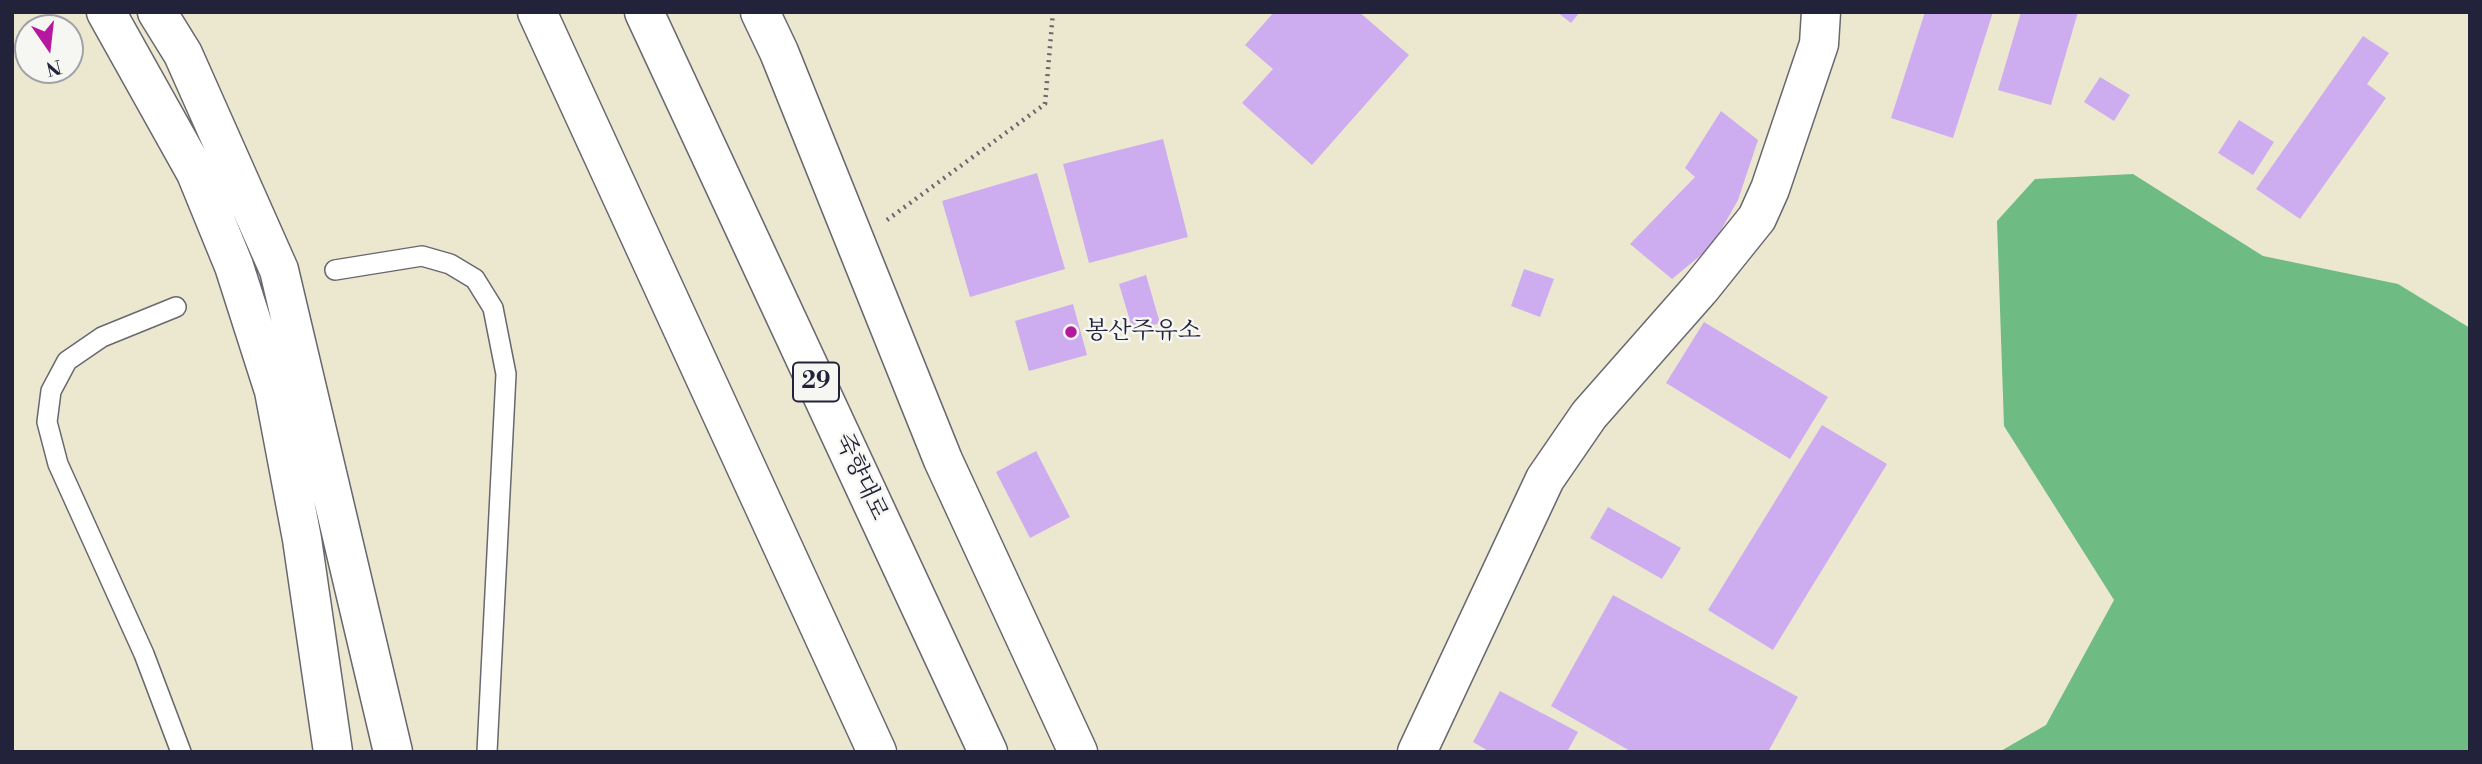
<!DOCTYPE html>
<html>
<head>
<meta charset="utf-8">
<style>
	body { margin:0 }
	#map { position:relative; width:2482px; height:764px; overflow:hidden; background:#ece8d0; font-family:"Libre Bodoni",serif }
	canvas { display:block }
	.frame { position:absolute; inset:0; border:14px solid #22223b; pointer-events:none }
	.north { position:absolute; left:14px; top:14px; width:70px; height:70px; box-sizing:border-box; background:#f6f6f2; border:2px solid #a1a1a9; border-radius:50%; rotate:166deg; font-size:19px; font-weight:700; line-height:28px; text-align:center; color:#22223b }
	.north::after { content:''; display:block; margin:auto; width:24px; height:32px; background:#b5179e; clip-path:polygon(50% 0,100% 100%,50% 72%,0 100%) }
</style>
</head>
<body>
<div id="map">
<canvas width="2482" height="764"></canvas>
<div class="frame"></div>
<div class="north">N</div>
</div>
<script>
const ctx = document.querySelector('canvas').getContext('2d');
ctx.lineJoin = 'round';
function paint(path, color) { ctx.fillStyle = color; ctx.fill(path, 'evenodd'); }
function strokePath(path, color, width, dash) { ctx.strokeStyle = color; ctx.lineWidth = width; ctx.lineCap = dash ? 'butt' : 'round'; ctx.setLineDash(dash || []); ctx.stroke(path); }
function write(font, color, halo, rows, align = 'center') {
  ctx.font = font + ' "Libre Bodoni","Noto Serif KR",serif'; ctx.lineWidth = 5; ctx.setLineDash([]); ctx.textBaseline = 'middle'; ctx.strokeStyle = halo; ctx.fillStyle = color; for (const [text, x, y, turn = 0] of rows) {
    ctx.save(); ctx.translate(x, y); ctx.rotate((+turn || 0) * Math.PI / 180); ctx.textAlign = isNaN(turn) ? turn : align; if (halo) ctx.strokeText(text, 0, 0); ctx.fillText(text, 0, 0); ctx.restore();
  }
}
paint(new Path2D(`
	M2133 174 2263 256 2398 284 2470 328V752H1999L2046 725 2114 600 2004 426 1997 221 2035 179Z`), '#6fbb84');
paint(new Path2D(`
	M1274 12H1359L1409 55 1312 165 1242 103 1273 69 1245 45Z
	M1557 12H1580L1571 23Z
	M1925 12H1993L1953 138 1891 118Z
	M2021 12H2078L2051 105 1998 90Z
	M2363 36 2389 53 2367 84 2386 98 2300 219 2256 189Z
	M2100 77 2130 95 2114 121 2084 102Z
	M1721 111 1758 140 1738 200 1712 246 1672 279 1630 244 1695 177 1685 168Z
	M2239 120 2274 142 2253 175 2218 153Z
	M1163 139 1188 237 1089 263 1063 164Z
	M1037 173 1065 269 970 297 942 201Z
	M1524 269 1554 279 1540 317 1511 306Z
	M1146 275 1160 323 1133 331 1119 284Z
	M1073 304 1087 355 1029 371 1015 321Z
	M1704 322 1828 397 1790 459 1666 383Z
	M1822 425 1887 464 1773 650 1708 610Z
	M1036 451 1070 517 1030 538 996 472Z
	M1608 507 1681 548 1662 579 1590 538Z
	M1613 595 1798 697 1768 752H1632L1551 706Z
	M1500 691 1578 732 1567 752H1490L1473 742Z`), '#ceacf0');
const service = new Path2D(`
	M335 270 422 256 450 264 475 279 493 308 506 374 487 752
	M176 307 102 337 67 361 51 391 47 422 58 464 144 654 181 752`);
const minor = new Path2D(`
	M537 12 877 752
	M760 12 779 52 943 460 1078 752
	M1417 752 1545 479 1589 415 1700 289 1757 218 1770 189 1819 44 1821 12`);
const primary = new Path2D(`
	M644 12 988 752`);
const motorway = new Path2D(`
	M106 12 196 173 234 266 274 391 302 539 333 752
	M157 12 183 54 279 270 393 752`);
strokePath(service, '#69676f', 22);
strokePath(minor, '#69676f', 41);
strokePath(primary, '#69676f', 41);
strokePath(motorway, '#69676f', 41);
strokePath(new Path2D(`
	M887 220 1045 104 1053 12`), '#69676f', 4.5, [2, 5]);
strokePath(service, '#fff', 19);
strokePath(minor, '#fff', 38);
strokePath(primary, '#fff', 38);
strokePath(motorway, '#fff', 38);
for (const [x, y, r, color] of [
	[1071,332,7,"#b5179e"]
]) { const dot = new Path2D(); dot.arc(x, y, r, 0, 2 * Math.PI); ctx.fillStyle = color; ctx.fill(dot); strokePath(dot, '#f6f6f2', 2.5); }
for (const [x, y, w] of [
	[816,382,46]
]) { const box = new Path2D(); box.roundRect(x - w / 2, y - 19.5, w, 39, 5); ctx.fillStyle = '#f6f6f2'; ctx.fill(box); strokePath(box, '#22223b', 2); }
write('bold 23px', '#22223b', null, [
	["29",816,382]
]);
write('24px', '#22223b', '#f6f6f2', [
	["봉산주유소",1085,332]
], 'left');
write('24px', '#22223b', '#f6f6f2', [
	["죽향대로",860,477,65]
]);
</script>
</body>
</html>
